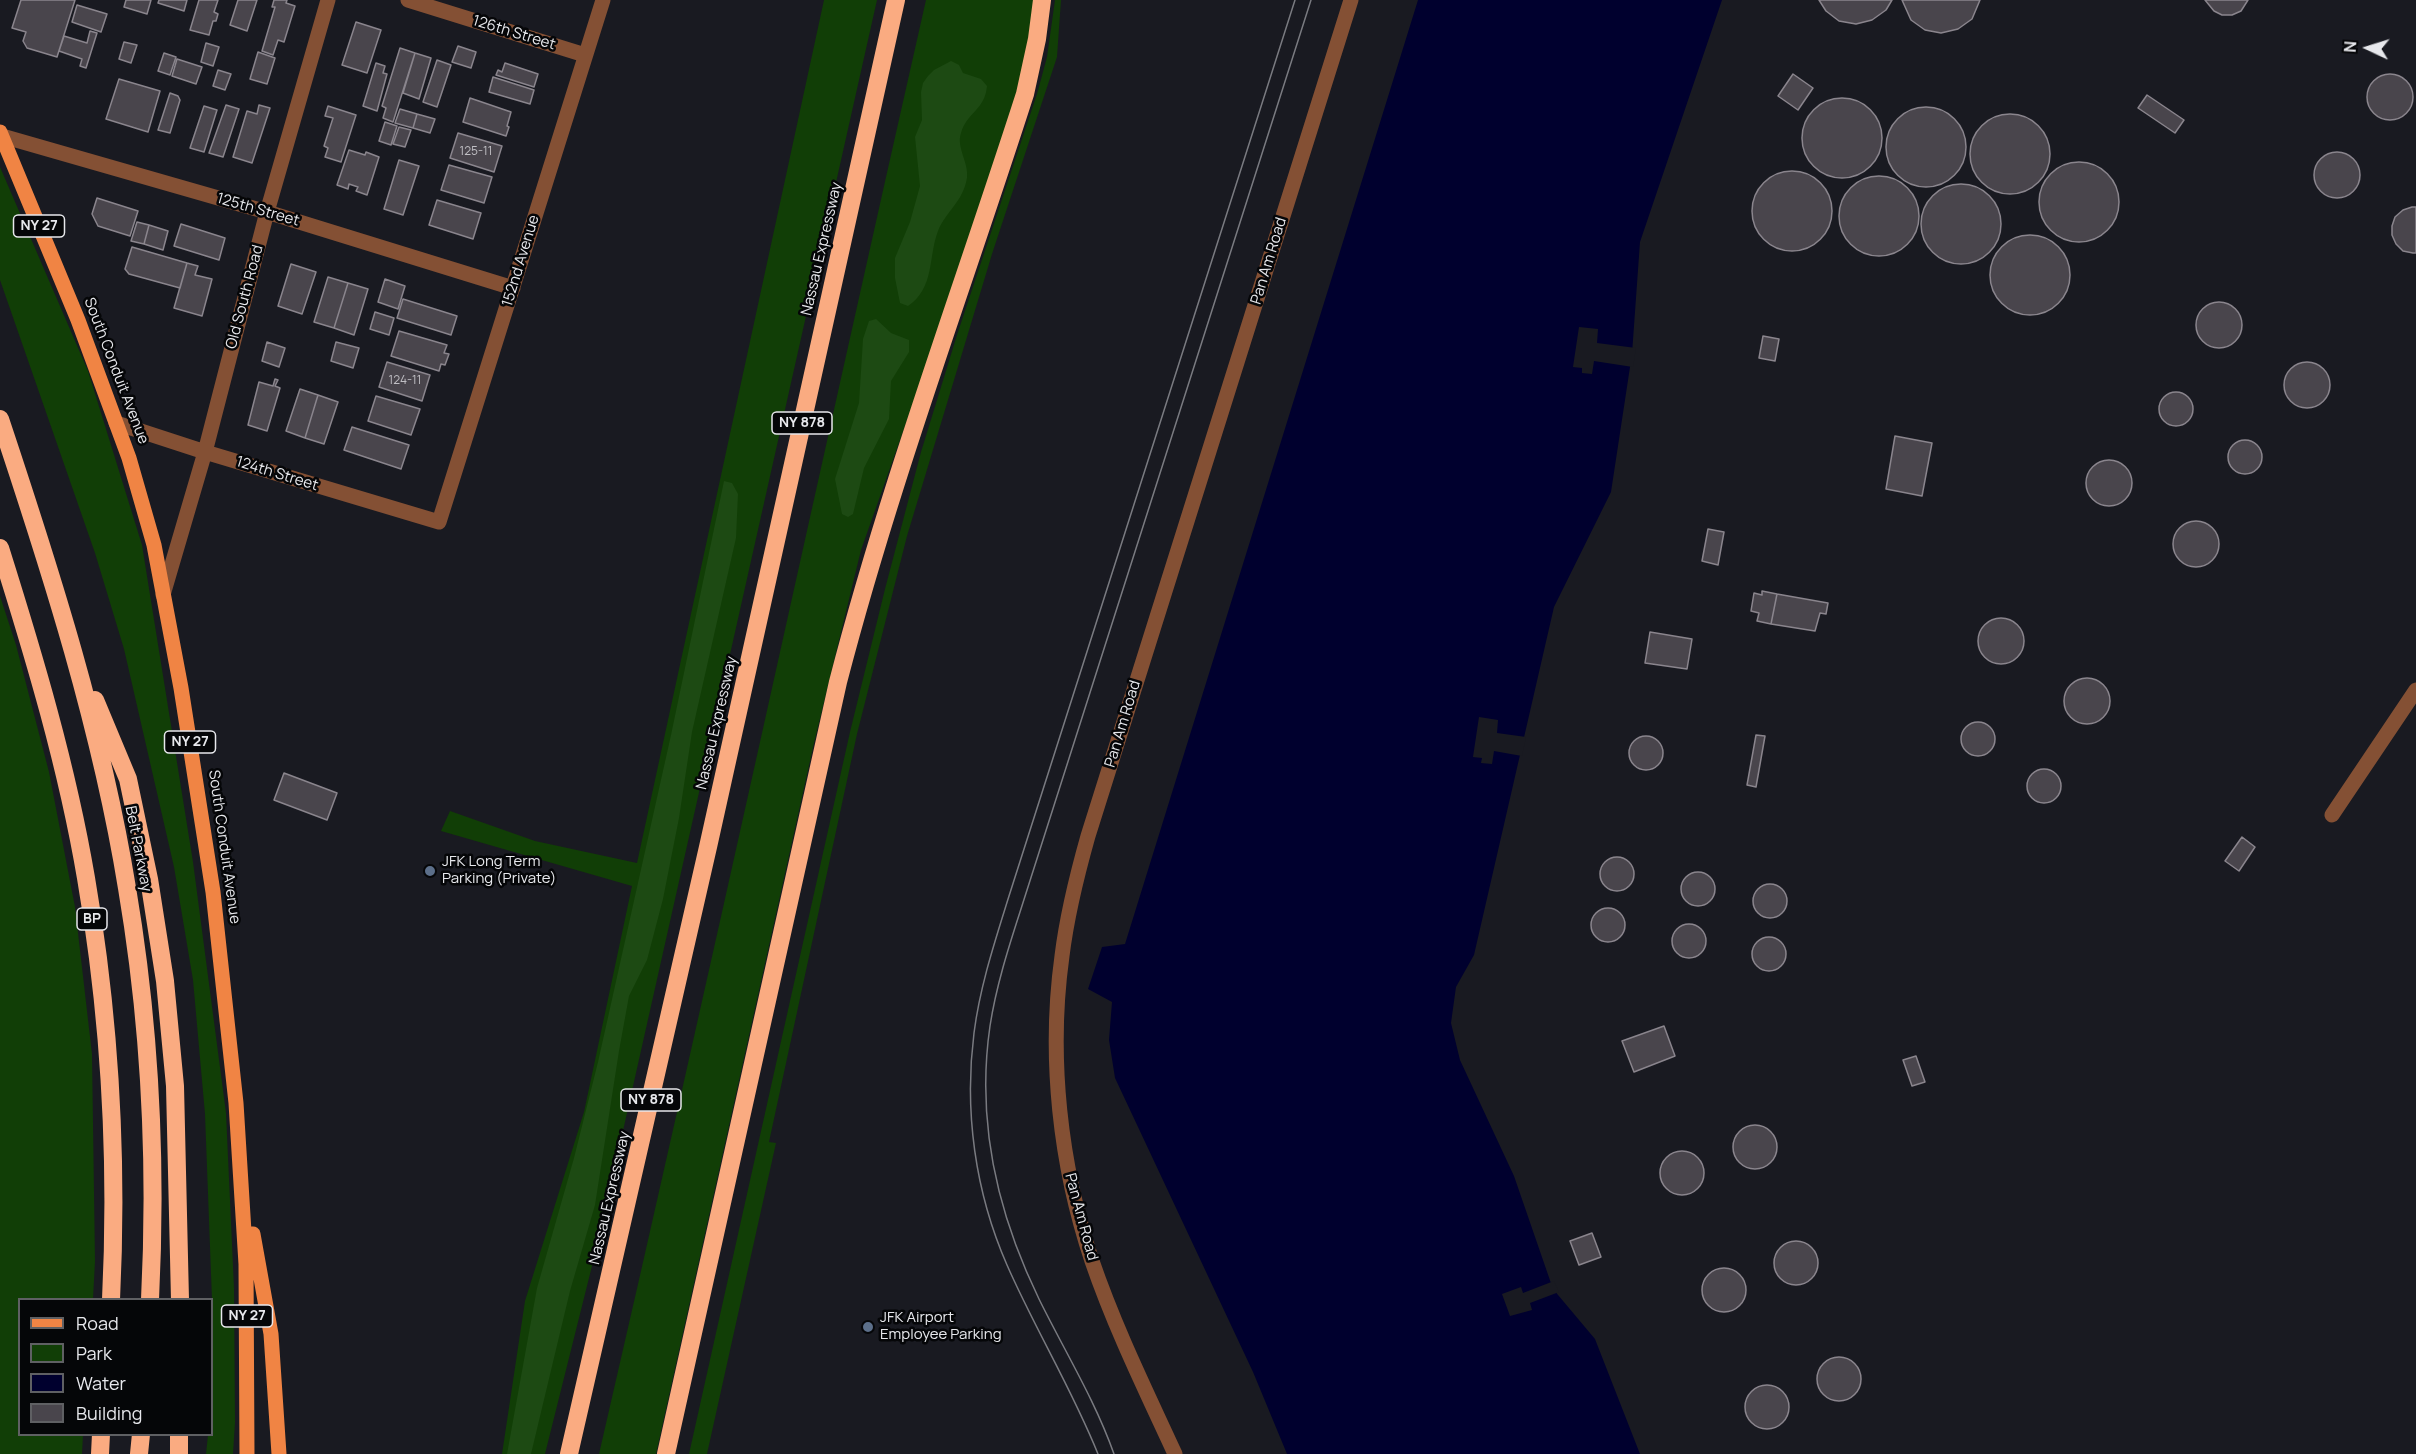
<!DOCTYPE html>
<html>
<head>
<meta charset="utf-8">
<style>
	body { margin:0 }
	#map { position:relative; width:2416px; height:1454px; overflow:hidden; background:#191a21; font-family:Manrope,sans-serif }
	canvas { display:block }
	.legend { position:absolute; left:18px; top:1298px; width:195px; height:138px; box-sizing:border-box; background:#050608; border:2px solid #5f6063; margin:0; padding:8px 10px; list-style:none; font-size:18px; color:#e7e8ec }
	.legend li { display:flex; align-items:center; gap:12px; height:30px }
	.legend b { width:30px; border:2px solid #5f6063 }
	.north { position:absolute; left:2338px; top:18px; width:60px; height:60px; -webkit-text-stroke:4px #050608; paint-order:stroke; rotate:274deg; font-size:16px; font-weight:700; line-height:24px; text-align:center; color:#e7e8ec }
	.north::after { content:''; display:block; margin:auto; width:21px; height:27px; background:#e7e8ec; clip-path:polygon(50% 0,100% 100%,50% 72%,0 100%) }
</style>
</head>
<body>
<div id="map">
<canvas width="2416" height="1454"></canvas>
<ul class="legend">
<li><b style="height:8px;background:#f08444"></b>Road</li>
<li><b style="height:16px;background:#113e06"></b>Park</li>
<li><b style="height:16px;background:#00002e"></b>Water</li>
<li><b style="height:16px;background:#49454c"></b>Building</li>
</ul>
<div class="north">N</div>
</div>
<script>
const ctx = document.querySelector('canvas').getContext('2d');
ctx.lineJoin = 'round';
function paint(path, color) { ctx.fillStyle = color; ctx.fill(path, 'evenodd'); }
function strokePath(path, color, width, dash) { ctx.strokeStyle = color; ctx.lineWidth = width; ctx.lineCap = dash ? 'butt' : 'round'; ctx.setLineDash(dash || []); ctx.stroke(path); }
function write(font, color, halo, rows, align = 'center') {
  ctx.font = font + ' Manrope,sans-serif'; ctx.lineWidth = 5; ctx.setLineDash([]); ctx.textBaseline = 'middle'; ctx.strokeStyle = halo; ctx.fillStyle = color; for (const [text, x, y, turn = 0] of rows) {
    ctx.save(); ctx.translate(x, y); ctx.rotate((+turn || 0) * Math.PI / 180); ctx.textAlign = isNaN(turn) ? turn : align; if (halo) ctx.strokeText(text, 0, 0); ctx.fillText(text, 0, 0); ctx.restore();
  }
}
paint(new Path2D(`
	M824 0H877L598 1242 545 1454H502L525 1301 584 1112 632 886 441 831 450 811 535 841 637 863Z
	M926 0H1036L1018 94 940 327 861 550 814 743 656 1454H599C711 970 816 485 926 0Z
	M1055 0H1061L1057 57 992 254 907 536 857 734 769 1142 776 1143 707 1454H689L850 732 885 589 921 452 957 335 1037 94 1047 57Z
	M0 167 88 371 142 545 193 862 226 1113 234 1288 235 1422 233 1454H206L208 1435 212 1434V1300L205 1114 193 980 174 867 124 649 95 553 0 280Z
	M0 596 16 645 49 772 75 907 92 1054 95 1261 93 1299 20 1300V1434L83 1435 82 1454H0Z`), '#113e06');
paint(new Path2D(`
	M951 61 959 65 963 73 981 79 987 86C985 110 967 112 961 133 956 148 969 162 967 178 963 202 946 211 938 231 928 257 935 288 908 306L900 303 895 278V258L910 222 920 186 915 137 922 120 921 92 923 83 928 76 934 70Z
	M876 319 891 333 909 340V352L891 381 889 419 864 468 853 514 848 517 842 514 835 479 859 403 863 339 869 321Z
	M724 481 732 483 738 494 736 538 692 732 679 818 663 899 647 960 629 996 619 1051 595 1205 570 1291 531 1454H507L537 1288 574 1158 598 1062 671 735Z`), '#1d4a13');
paint(new Path2D(`
	M1418 0H1722L1640 242 1632 354 1611 492 1554 607 1474 955 1456 987 1451 1023 1460 1060 1514 1176 1553 1289 1595 1339 1640 1454H1287L1253 1372 1115 1078 1109 1040 1112 1002 1088 989 1102 947 1125 944Z`), '#00002e');
paint(new Path2D(`
	M1579 327 1598 329 1597 343 1636 348 1633 367 1594 361 1592 374 1582 373V368L1573 367Z
	M1479 717 1498 720 1497 733 1526 737 1522 756 1494 751 1492 764 1481 763 1482 758 1473 757Z
	M1554 1281 1559 1292 1530 1303 1532 1310 1510 1316 1502 1294 1521 1287 1523 1293Z`), '#191a21');
const building = new Path2D(`
	M21 0H75L57 57 27 48 23 41 26 32 12 28Z
	M126 0H151L147 14 124 7Z
	M159 0H187L184 11 158 3Z
	M199 0H218L214 12 218 14 216 21H213L209 35 190 30Z
	M238 0H257L247 31 230 25Z
	M274 0H287L286 3 295 6 284 42 278 40 273 55 262 51 275 7H272Z
	M1819 0H1892L1886 10 1872 20 1856 24 1839 21 1826 11Z
	M1902 0H1980L1972 19 1958 29 1941 33 1925 30 1911 20Z
	M2205 0H2248L2241 11 2232 15H2222L2214 11Z
	M77 5 107 14 101 32 72 22Z
	M356 22 381 30 367 73 342 65Z
	M90 31 97 33 86 68 80 66 82 59 59 51 64 36 87 43Z
	M124 42 137 45 131 63 119 59Z
	M206 43 219 47 213 66 201 62Z
	M458 46 476 52 471 68 452 62Z
	M400 48 415 53 393 122 383 118 386 108 382 106Z
	M258 52 275 58 267 84 250 79Z
	M164 53 176 57 170 75 158 71Z
	M415 53 431 58 419 99 403 93Z
	M177 59 202 67 196 84 172 76Z
	M437 60 451 65 437 107 423 102Z
	M376 63 385 66 383 73 387 74 377 111 363 106Z
	M505 63 538 74 534 87 496 75 498 70 502 72Z
	M218 70 231 74 225 90 213 86Z
	M2367 97a23 23 0 1 1 46 0a23 23 0 1 1-46 0Z
	M1793 74 1813 88 1798 110 1778 96Z
	M493 77 534 90 530 104 489 92Z
	M119 79 160 91 148 132 106 119Z
	M170 93 178 96 180 100 170 133 158 130Z
	M2147 95 2184 120 2175 133 2138 108Z
	M1802 138a40 40 0 1 1 80 0a40 40 0 1 1-80 0Z
	M470 98 511 112 507 126 509 127 506 136 463 122Z
	M226 105 239 109 223 157 209 153Z
	M259 105 270 108 252 163 233 157 247 111 257 114Z
	M204 106 217 110 204 152 190 148Z
	M328 106 356 115 341 162 325 157 328 148 324 146 333 118 325 116Z
	M1886 147a40 40 0 1 1 80 0a40 40 0 1 1-80 0Z
	M400 109 417 114 413 128 395 123Z
	M1970 154a40 40 0 1 1 80 0a40 40 0 1 1-80 0Z
	M417 114 435 119 430 133 413 128Z
	M385 122 397 126 391 145 379 141Z
	M399 127 411 130 405 147 393 144Z
	M458 133 502 146 494 172 450 158Z
	M349 150 365 155 366 152 379 157 367 195 356 191 358 187 349 184 348 189 337 185Z
	M2314 175a23 23 0 1 1 46 0a23 23 0 1 1-46 0Z
	M399 160 419 166 403 215 384 209Z
	M2039 202a40 40 0 1 1 80 0a40 40 0 1 1-80 0Z
	M449 165 492 177 484 203 441 190Z
	M1752 211a40 40 0 1 1 80 0a40 40 0 1 1-80 0Z
	M1839 216a40 40 0 1 1 80 0a40 40 0 1 1-80 0Z
	M1921 224a40 40 0 1 1 80 0a40 40 0 1 1-80 0Z
	M97 198 138 211 130 236 98 226 92 214Z
	M437 200 481 213 473 239 429 225Z
	M2412 207H2416V253H2413L2403 251 2396 244 2392 235V226L2395 217 2403 210Z
	M137 222 149 225 144 244 131 241Z
	M181 224 225 238 219 260 174 246Z
	M149 225 168 231 163 250 144 244Z
	M1990 275a40 40 0 1 1 80 0a40 40 0 1 1-80 0Z
	M132 247 187 263 180 288 129 274 125 269Z
	M187 263 198 266 195 275 212 279 202 316 174 308Z
	M291 264 316 272 302 314 278 306Z
	M328 277 348 283 334 328 314 322Z
	M385 279 405 286 398 309 378 302Z
	M348 283 368 289 354 335 334 328Z
	M403 299 457 316 451 335 397 318Z
	M2196 325a23 23 0 1 1 46 0a23 23 0 1 1-46 0Z
	M375 312 394 318 389 335 370 329Z
	M399 331 447 345 444 353 449 354 445 365 441 364 439 371 391 356Z
	M1763 336 1779 339 1775 361 1759 358Z
	M267 342 285 348 279 367 262 361Z
	M336 342 359 348 353 368 331 361Z
	M2284 385a23 23 0 1 1 46 0a23 23 0 1 1-46 0Z
	M387 362 430 375 422 401 379 387Z
	M275 379 278 380 275 386 280 388 267 431 248 425 259 382 273 386Z
	M300 389 318 395 305 438 286 431Z
	M2159 409a17 17 0 1 1 34 0a17 17 0 1 1-34 0Z
	M318 395 338 402 324 444 305 438Z
	M376 396 420 409 411 435 368 421Z
	M352 427 409 445 401 469 344 450Z
	M1895 436 1932 443 1922 496 1886 489Z
	M2228 457a17 17 0 1 1 34 0a17 17 0 1 1-34 0Z
	M2086 483a23 23 0 1 1 46 0a23 23 0 1 1-46 0Z
	M2173 544a23 23 0 1 1 46 0a23 23 0 1 1-46 0Z
	M1708 529 1724 532 1718 565 1702 561Z
	M1762 591 1777 594 1771 624 1757 621 1759 613 1751 611 1754 593 1762 595Z
	M1777 594 1828 603 1826 614 1820 613 1815 631 1771 624Z
	M1978 641a23 23 0 1 1 46 0a23 23 0 1 1-46 0Z
	M1650 632 1692 639 1687 669 1645 663Z
	M2064 701a23 23 0 1 1 46 0a23 23 0 1 1-46 0Z
	M1961 739a17 17 0 1 1 34 0a17 17 0 1 1-34 0Z
	M1756 735 1765 736 1756 787 1747 785Z
	M1629 753a17 17 0 1 1 34 0a17 17 0 1 1-34 0Z
	M2027 786a17 17 0 1 1 34 0a17 17 0 1 1-34 0Z
	M284 773 337 793 327 820 274 800Z
	M2242 837 2255 847 2239 871 2225 861Z
	M1600 874a17 17 0 1 1 34 0a17 17 0 1 1-34 0Z
	M1681 889a17 17 0 1 1 34 0a17 17 0 1 1-34 0Z
	M1753 901a17 17 0 1 1 34 0a17 17 0 1 1-34 0Z
	M1591 925a17 17 0 1 1 34 0a17 17 0 1 1-34 0Z
	M1672 941a17 17 0 1 1 34 0a17 17 0 1 1-34 0Z
	M1752 954a17 17 0 1 1 34 0a17 17 0 1 1-34 0Z
	M1664 1026 1675 1056 1634 1072 1622 1041Z
	M1916 1056 1925 1082 1912 1086 1903 1060Z
	M1733 1147a22 22 0 1 1 44 0a22 22 0 1 1-44 0Z
	M1660 1173a22 22 0 1 1 44 0a22 22 0 1 1-44 0Z
	M1592 1233 1601 1257 1579 1265 1570 1241Z
	M1774 1263a22 22 0 1 1 44 0a22 22 0 1 1-44 0Z
	M1702 1290a22 22 0 1 1 44 0a22 22 0 1 1-44 0Z
	M1817 1379a22 22 0 1 1 44 0a22 22 0 1 1-44 0Z
	M1745 1407a22 22 0 1 1 44 0a22 22 0 1 1-44 0Z`);
paint(building, '#49454c');
strokePath(building, '#8a858d', 1.5);
strokePath(new Path2D(`
	M408 0 585 55
	M2 136 267 212 513 288
	M116 423 205 452 439 522 603 0
	M163 595 205 452 267 212 328 0
	M2332 815 2416 690`), '#845034', 15);
strokePath(new Path2D(`
	M1175 1454C1146 1391 1115 1328 1092 1261 1060 1165 1048 1057 1062 956 1067 915 1077 875 1088 836L1351 0`), '#845034', 15);
strokePath(new Path2D(`
	M0 132 78 320 129 458 154 545 181 688 213 892 236 1103 246 1264 247 1454
	M253 1234 271 1334 279 1454`), '#f08444', 15);
strokePath(new Path2D(`
	M0 419C51 572 101 728 127 888 150 1024 157 1161 150 1300
	M0 548C34 656 67 766 86 878 110 1018 118 1158 111 1300
	M95 700 128 779 149 879 165 981 175 1086 180 1300
	M100 1454 101 1434
	M139 1454 141 1434
	M179 1454V1434
	M569 1454 708 847 896 0
	M666 1454 838 682C890 482 962 290 1025 94L1037 39 1042 0`), '#faab81', 18);
strokePath(new Path2D(`
	M1098 1454C1072 1389 1035 1329 1007 1265 975 1192 964 1111 974 1033 980 986 995 941 1009 896L1295 0
	M1114 1454C1095 1400 1064 1350 1039 1299 997 1213 976 1122 990 1026 996 987 1008 949 1020 912L1311 0`), '#7a7b81', 1.5);
for (const [x, y, r, color] of [
	[430,871,6,"#5c6f8a"],
	[868,1327,6,"#5c6f8a"]
]) { const dot = new Path2D(); dot.arc(x, y, r, 0, 2 * Math.PI); ctx.fillStyle = color; ctx.fill(dot); strokePath(dot, '#050608', 2); }
write('12px', '#c0bfc4', null, [
	["125-11",476,152],
	["124-11",405,381]
]);
for (const [x, y, w] of [
	[39,226,51],
	[802,423,60],
	[190,742,51],
	[92,919,30],
	[651,1100,60],
	[247,1316,51]
]) { const box = new Path2D(); box.roundRect(x - w / 2, y - 11, w, 22, 4.5); ctx.fillStyle = '#050608'; ctx.fill(box); strokePath(box, '#e7e8ec', 1.5); }
write('bold 14px', '#e7e8ec', null, [
	["NY 27",39,226],
	["NY 878",802,423],
	["NY 27",190,742],
	["BP",92,919],
	["NY 878",651,1100],
	["NY 27",247,1316]
]);
write('15px', '#e7e8ec', '#050608', [
	["126th Street",514,33,17],
	["125th Street",258,210,16],
	["Nassau Expressway",822,249,-77],
	["152nd Avenue",521,261,-73],
	["Pan Am Road",1269,261,-73],
	["Old South Road",245,297,-75],
	["South Conduit Avenue",116,371,69],
	["124th Street",277,474,17],
	["Nassau Expressway",717,723,-77],
	["Pan Am Road",1123,724,-73],
	["South Conduit Avenue",224,847,82],
	["Belt Parkway",138,849,79],
	["Nassau Expressway",610,1198,-77],
	["Pan Am Road",1081,1217,75]
]);
write('15px', '#e7e8ec', '#050608', [
	["JFK Long Term",442,862],
	["Parking (Private)",442,879],
	["JFK Airport",880,1318],
	["Employee Parking",880,1335]
], 'left');
</script>
</body>
</html>
